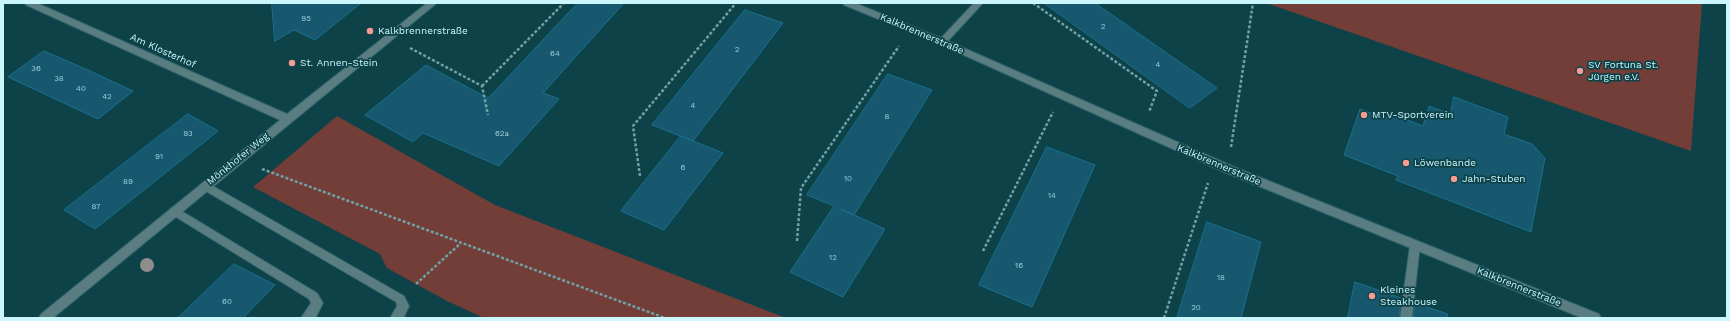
<!DOCTYPE html>
<html>
<head>
<meta charset="utf-8">
<style>
	body { margin:0 }
	#map { position:relative; width:1730px; height:321px; overflow:hidden; background:#0c4248; font-family:"Work Sans",sans-serif }
	canvas { display:block }
	.frame { position:absolute; inset:0; border:4px solid #cbf6fc; pointer-events:none }
</style>
</head>
<body>
<div id="map">
<canvas width="1730" height="321"></canvas>
<div class="frame"></div>
</div>
<script>
const ctx = document.querySelector('canvas').getContext('2d');
ctx.lineJoin = 'round';
function paint(path, color) { ctx.fillStyle = color; ctx.fill(path, 'evenodd'); }
function strokePath(path, color, width, dash) { ctx.strokeStyle = color; ctx.lineWidth = width; ctx.lineCap = dash ? 'butt' : 'round'; ctx.setLineDash(dash || []); ctx.stroke(path); }
function write(font, color, halo, rows, align = 'center') {
  ctx.font = font + ' "Work Sans",sans-serif'; ctx.lineWidth = 3.5; ctx.setLineDash([]); ctx.textBaseline = 'middle'; ctx.strokeStyle = halo; ctx.fillStyle = color; for (const [text, x, y, turn = 0] of rows) {
    ctx.save(); ctx.translate(x, y); ctx.rotate((+turn || 0) * Math.PI / 180); ctx.textAlign = isNaN(turn) ? turn : align; if (halo) ctx.strokeText(text, 0, 0); ctx.fillText(text, 0, 0); ctx.restore();
  }
}
paint(new Path2D(`
	M1270 3H1702L1691 151 1269 4Z
	M337 116 495 205 786 318H484L447 301 387 268 380 254 253 187Z`), '#733d38');
const building = new Path2D(`
	M272 3H361L315 40 294 30 275 41Z
	M578 3H624L543 93 559 99 499 166 423 133 413 142 365 115 426 65 488 98Z
	M1044 3H1095L1217 88 1190 108Z
	M745 10 783 23 693 141 652 125Z
	M44 51 88 70 133 91 98 119 8 77Z
	M888 74 932 90 854 215 841 209 885 229 843 297 790 272 834 206 807 195Z
	M1454 97 1508 117 1504 134 1532 144 1545 158 1531 232 1396 180 1398 176 1344 155 1360 109 1383 118 1392 114 1423 126 1429 106 1450 114Z
	M188 114 218 131 95 229 64 210Z
	M681 136 723 153 664 230 621 211Z
	M1047 147 1095 165 1032 307 979 285Z
	M1207 222 1261 242 1241 318H1177Z
	M234 264 275 285 243 318H178Z
	M1355 282 1401 298 1399 318H1348Z
	M1415 303 1448 314 1447 318H1414Z`);
paint(building, '#18586f');
strokePath(building, '#18718e', 1);
const service = new Path2D(`
	M206 182 404 296 409 306 404 317 403 318H390L397 306 396 302 202 189 201 186 202 183Z
	M175 207 317 293 323 303 316 317 315 318H301L311 303 309 299 171 214 170 211 171 208Z
	M1415 240 1419 242 1420 245 1412 318H1400L1410 245 1411 242Z`);
const minor = new Path2D(`
	M25 3H37L287 114 427 3H437L53 318H39L41 314 280 120 26 5Z
	M843 3H855L941 38 974 3H983L948 41 1232 166 1599 314 1601 318H1582L1224 172 939 44 844 5Z`);
strokePath(service, '#2b5f65', 2);
strokePath(minor, '#2b5f65', 2);
strokePath(new Path2D(`
	M1033 3 1157 91 1149 112
	M410 48 482 86 488 115
	M482 86 564 3
	M1231 147 1253 3
	M262 169 665 318
	M640 176 633 126 736 3
	M797 241 801 188 899 46
	M983 251 1053 112
	M416 284 461 243
	M1164 318 1208 183`), '#71a1a7', 2.5, [3, 2]);
paint(service, '#597d81');
paint(minor, '#597d81');
ctx.fillStyle = '#8f8c8c';
for (const [x, y] of [
	[147,265]
]) { ctx.beginPath(); ctx.arc(x, y, 7, 0, 2 * Math.PI); ctx.fill(); }
for (const [x, y, r, color] of [
	[370,31,4,"#f59c93"],
	[292,63,4,"#f59c93"],
	[1580,71,4,"#f59c93"],
	[1364,115,4,"#f59c93"],
	[1406,163,4,"#f59c93"],
	[1454,179,4,"#f59c93"],
	[1372,296,4,"#f59c93"]
]) { const dot = new Path2D(); dot.arc(x, y, r, 0, 2 * Math.PI); ctx.fillStyle = color; ctx.fill(dot); strokePath(dot, '#0c4248', 1.5); }
write('8px', '#9eced9', null, [
	["95",306,19],
	["2",1103,27],
	["2",737,50],
	["64",555,54],
	["4",1158,65],
	["36",36,69],
	["38",59,79],
	["40",81,89],
	["42",107,97],
	["4",693,106],
	["8",887,117],
	["93",188,134],
	["62a",502,134],
	["91",159,157],
	["6",683,168],
	["10",848,179],
	["89",128,182],
	["14",1052,196],
	["87",96,207],
	["12",833,258],
	["16",1019,266],
	["18",1221,278],
	["60",227,302],
	["20",1196,308]
]);
write('10px', '#cbf6fc', '#0c4248', [
	["Kalkbrennerstraße",378,31],
	["St. Annen-Stein",300,63],
	["SV Fortuna St.",1588,65],
	["Jürgen e.V.",1588,77],
	["MTV-Sportverein",1372,115],
	["Löwenbande",1414,163],
	["Jahn-Stuben",1462,179],
	["Kleines",1380,290],
	["Steakhouse",1380,302]
], 'left');
write('10px', '#cbf6fc', '#0c4248', [
	["Kalkbrennerstraße",922,34,23],
	["Am Klosterhof",163,51,24],
	["Mönkhofer Weg",238,159,-39],
	["Kalkbrennerstraße",1219,165,23],
	["Kalkbrennerstraße",1519,287,22]
]);
</script>
</body>
</html>
